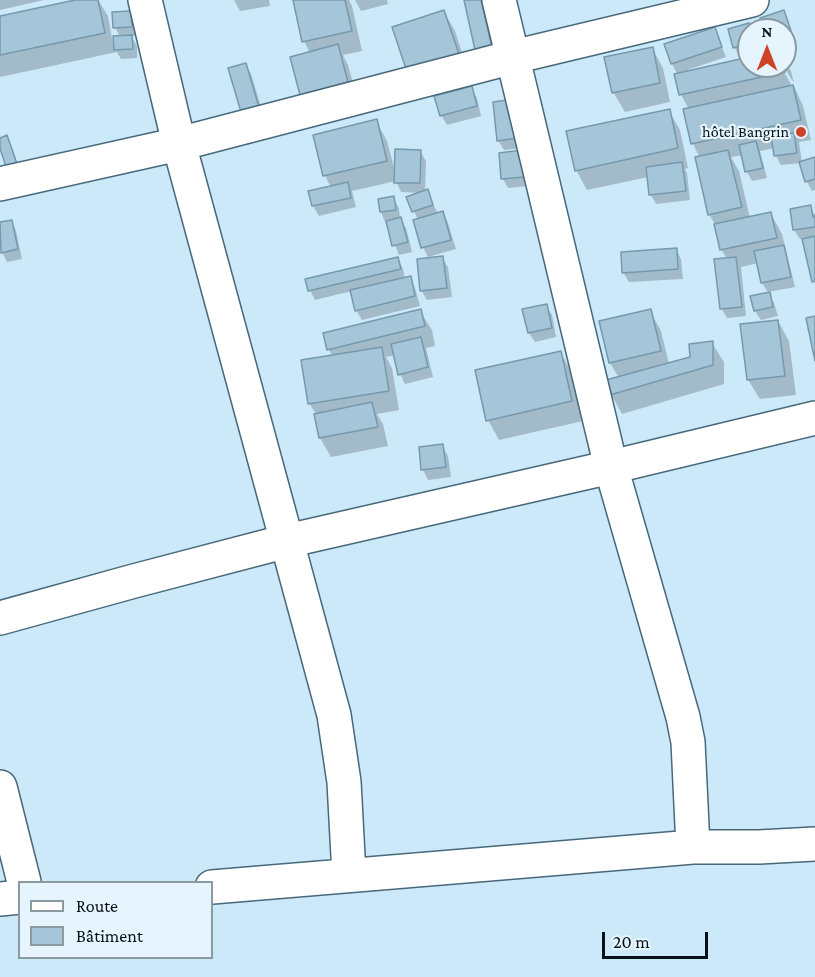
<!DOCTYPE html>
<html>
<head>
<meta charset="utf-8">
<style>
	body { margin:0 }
	#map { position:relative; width:815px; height:977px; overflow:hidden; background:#cce9fa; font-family:"Crimson Pro",serif }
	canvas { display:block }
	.legend { position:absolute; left:18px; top:881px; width:195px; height:78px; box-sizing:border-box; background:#e5f4fd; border:2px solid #8b99a1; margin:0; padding:8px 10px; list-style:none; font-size:18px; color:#041118 }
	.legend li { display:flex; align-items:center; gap:12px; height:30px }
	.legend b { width:30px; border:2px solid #8b99a1 }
	.north { position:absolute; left:737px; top:18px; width:60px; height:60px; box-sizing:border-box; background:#e5f4fd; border:2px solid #8b99a1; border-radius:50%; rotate:0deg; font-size:16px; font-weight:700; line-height:24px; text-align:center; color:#041118 }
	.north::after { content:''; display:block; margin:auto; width:21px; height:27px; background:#cd4228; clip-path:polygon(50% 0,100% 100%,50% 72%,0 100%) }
	.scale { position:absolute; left:602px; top:932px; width:106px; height:27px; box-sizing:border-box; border:3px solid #041118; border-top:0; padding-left:8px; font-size:18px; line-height:21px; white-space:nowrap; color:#041118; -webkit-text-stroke:4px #e5f4fd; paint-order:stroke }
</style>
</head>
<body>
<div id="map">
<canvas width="815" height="977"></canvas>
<ul class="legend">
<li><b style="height:8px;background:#fff"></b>Route</li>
<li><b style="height:16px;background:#a5c6d9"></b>Bâtiment</li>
</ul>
<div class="north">N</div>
<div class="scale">20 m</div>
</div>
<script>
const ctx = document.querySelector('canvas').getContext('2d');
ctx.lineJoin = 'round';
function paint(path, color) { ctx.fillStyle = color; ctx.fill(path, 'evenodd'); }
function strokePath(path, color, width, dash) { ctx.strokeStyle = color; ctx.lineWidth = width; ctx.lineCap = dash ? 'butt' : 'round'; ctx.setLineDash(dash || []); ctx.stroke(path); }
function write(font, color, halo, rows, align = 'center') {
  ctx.font = font + ' "Crimson Pro",serif'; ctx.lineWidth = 4.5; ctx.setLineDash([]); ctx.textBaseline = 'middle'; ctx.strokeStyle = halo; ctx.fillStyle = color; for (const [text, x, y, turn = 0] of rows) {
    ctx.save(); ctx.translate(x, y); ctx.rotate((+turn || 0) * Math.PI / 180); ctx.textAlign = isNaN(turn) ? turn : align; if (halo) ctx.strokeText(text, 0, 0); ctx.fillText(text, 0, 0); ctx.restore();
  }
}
paint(new Path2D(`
	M0 0H44L0 10Z
	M82 0H98L108 16 113 44 120 37 115 27 130 13 136 22 137 36H131L137 46V58L121 59 117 52 0 77V17Z
	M234 0H269L270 6 240 11Z
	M295 0H349L352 6 362 51 343 55 348 65 358 101 313 113 302 94 310 53 304 41Z
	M355 0H387L388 4 361 11Z
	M465 0H482L484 3 497 56Z
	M444 12 455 31 469 74 419 90Z
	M783 12 795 40 785 44V30H765Z
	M749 25 752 30H749V54L740 57 734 47Z
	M714 28 726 57 687 70 688 72 749 58V66H785V60L791 71 794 83 785 69 783 70 792 86H794L803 106 811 140 799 142 802 163 815 160V190L812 191 807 182 801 163 781 165 776 156 775 148 760 151 767 178 752 181 747 172 743 155 731 157 739 171 750 218 771 214 782 234 795 287 768 292 774 303 778 316 761 320 755 311 769 294 762 283 758 263 741 267 746 316 727 318 721 308 727 259 721 249 716 226 709 214 700 158 693 144 685 110 689 109 681 95 676 75H678L672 64 666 45Z
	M652 48 663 68 670 102 625 112 613 92Z
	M245 64 251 74 264 117 248 121Z
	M471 88 477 98 481 116 447 125 441 115Z
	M513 101 523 148 504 150 498 140Z
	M669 111 680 130 688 168 685 169 687 173 690 200 656 204 651 195 648 177 587 190 576 170Z
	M376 121 387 141 395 171 420 151 426 161 425 192 427 191 438 214 443 213 448 223 456 249 428 257 423 247 418 220 408 198 422 193 401 192 396 181 352 191 356 207 319 216 313 206 310 192 331 187 325 176 315 136Z
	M7 137 12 147 22 177 0 143V140Z
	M521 152 529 186 508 188 503 179Z
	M393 198 399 208 400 219 406 228 412 252 399 255 381 212 380 200Z
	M810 207 815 215V285L803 239H800L794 230Z
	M11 221 16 231 22 259 7 262 2 252 0 243V223Z
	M676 249 681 259 683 279 629 282 623 272Z
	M442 258 448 267 452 297 427 300 421 290Z
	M398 259 403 269 405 279 410 278 415 288 420 306 362 320 356 310 352 291 315 300 310 290Z
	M546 306 552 315 556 337 535 342 529 333Z
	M420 311 432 330 435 346 426 348 433 377 405 384 400 374 396 355 386 357 392 368 399 410 377 414 383 424 388 446 331 457 320 438 316 414 309 403 333 356 328 349Z
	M650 311 661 331 669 364 692 359 712 343 724 362V384L622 414 611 394 619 378 610 363Z
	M778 321 789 341 796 395 760 399 748 380 742 326Z
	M561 353 572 373 583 421 499 440 488 420Z
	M442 446 448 456 451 477 428 480 423 470 420 449Z`), '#0003');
const building = new Path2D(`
	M75 0H98L105 33 0 55V16Z
	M293 0H345L352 31 302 42Z
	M464 0H481L492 47 475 50Z
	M444 10 459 54 407 72 392 27Z
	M784 10 791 31 785 32V30H764L760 18Z
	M131 11 132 27 113 28 112 12Z
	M749 23 751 30H749V43L733 48 728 29Z
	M715 27 722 47 671 64 664 44Z
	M132 35 133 49 114 50 113 36Z
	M338 44 348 82 300 95 290 57Z
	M653 47 660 83 612 93 604 57Z
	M749 57V66H784L785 72 679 95 674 74Z
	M246 63 259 107 241 112 228 68Z
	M793 85 801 120 691 144 683 109Z
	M472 86 477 106 440 116 434 96Z
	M514 99 518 138 497 141 493 102Z
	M670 109 678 148 575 171 566 131Z
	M377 119 387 161 323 176 313 135Z
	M794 133 797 153 774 156 771 135Z
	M7 135 18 167 7 170 0 148V138Z
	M756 141 763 168 745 172 739 145Z
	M395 149 421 150 420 183H394Z
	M522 150 524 177 501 179 499 153Z
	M728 150 742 207 708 215 695 157Z
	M815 157V179L805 182 799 162Z
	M682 162 686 191 649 195 646 167Z
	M348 182 351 198 312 206 308 191Z
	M428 189 433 205 412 212 406 197Z
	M394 196 396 210 380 212 378 199Z
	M811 205 813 217 815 216V227L793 230 790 209Z
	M443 211 451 240 421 248 413 220Z
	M771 212 777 238 720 250 714 224Z
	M401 217 408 242 392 246 386 221Z
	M12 220 18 249 1 253 0 222Z
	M815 236V281L812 282 802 239Z
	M784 245 791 277 761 283 754 251Z
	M677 248 678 269 622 273 621 252Z
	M443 256 447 288 420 291 417 259Z
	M398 257 401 269 308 291 305 279Z
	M736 257 742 307 720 309 714 259Z
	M411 276 415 296 355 311 350 290Z
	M770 292 773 307 754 311 750 296Z
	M547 304 552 328 528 333 522 309Z
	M421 309 425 326 327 350 323 333Z
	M651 309 661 351 609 363 599 321Z
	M815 316V361L806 318Z
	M778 320 785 376 747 380 740 324Z
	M421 337 428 367 398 375 391 344Z
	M713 341V365L610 395 606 380 690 357 689 344Z
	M382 347 389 391 308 404 301 360Z
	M561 351 572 401 486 421 475 370Z
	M372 402 378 427 319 438 314 414Z
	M443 444 446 467 421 470 419 447Z`);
paint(building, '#a5c6d9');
strokePath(building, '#7599ac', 1.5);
const street = new Path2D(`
	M145 0 179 144 334 715 344 782 349 875
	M499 0 611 467 683 717 688 742 693 847
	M0 184 179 144 513 57 752 0
	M0 618 134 581 287 541 611 467 815 418
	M0 787 24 882
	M212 887 693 847H759L815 844
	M0 899 20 897`);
strokePath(street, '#47697b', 36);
strokePath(street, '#fff', 33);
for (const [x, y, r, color] of [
	[801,132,6,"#cd4228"]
]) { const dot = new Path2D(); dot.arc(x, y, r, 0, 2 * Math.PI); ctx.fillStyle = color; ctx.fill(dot); strokePath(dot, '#e5f4fd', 2); }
write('16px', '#041118', '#e5f4fd', [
	["hôtel Bangrin",789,132]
], 'right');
</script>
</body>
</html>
